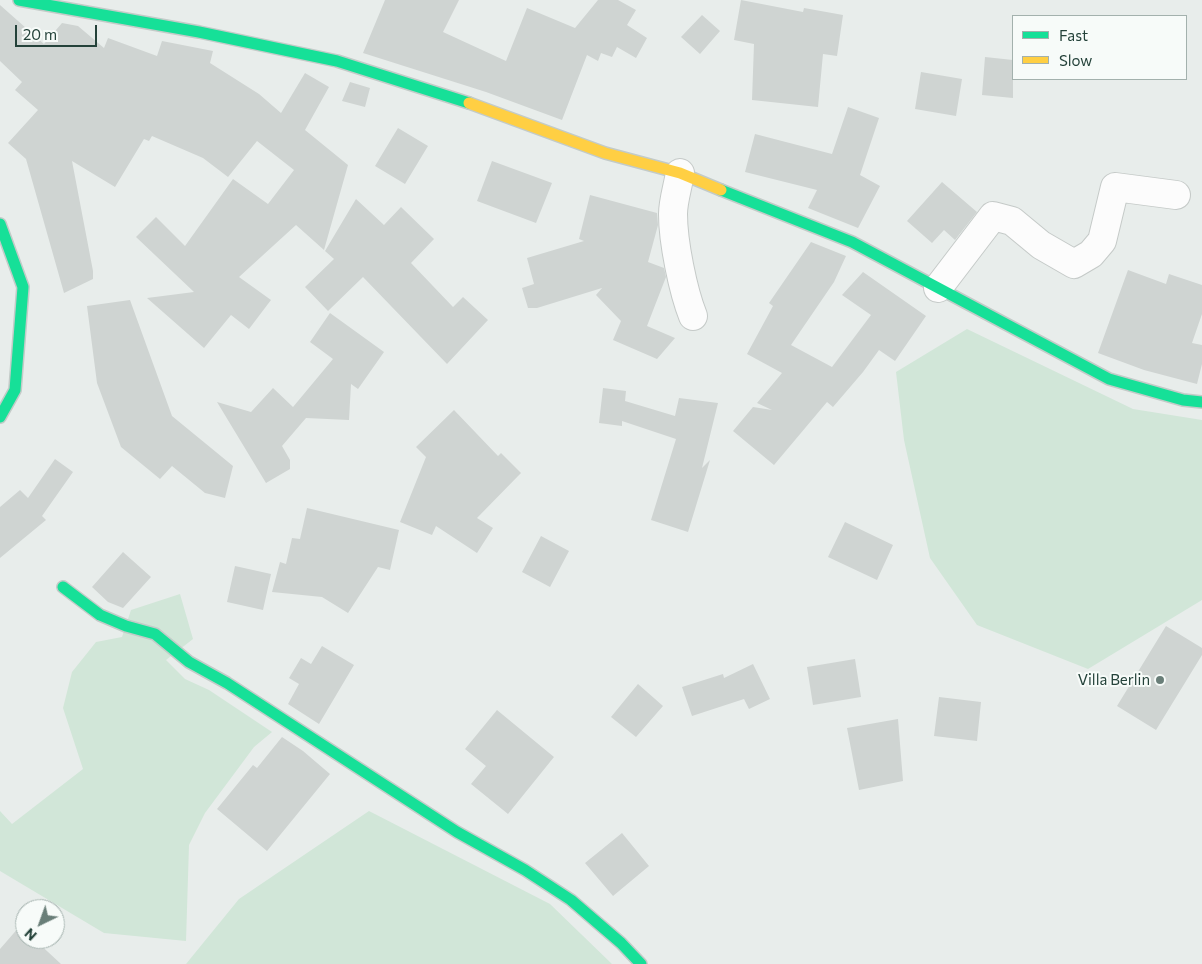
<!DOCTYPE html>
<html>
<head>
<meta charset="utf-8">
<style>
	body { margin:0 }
	#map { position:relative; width:1202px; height:964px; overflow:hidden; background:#e8edeb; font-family:Commissioner,sans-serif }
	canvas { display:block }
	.legend { position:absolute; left:1012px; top:15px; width:175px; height:65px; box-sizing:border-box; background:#f7fbf9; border:1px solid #a3b1ad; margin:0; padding:6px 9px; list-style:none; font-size:15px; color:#24423a }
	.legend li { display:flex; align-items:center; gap:10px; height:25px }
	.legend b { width:25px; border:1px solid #a3b1ad }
	.north { position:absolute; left:15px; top:899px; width:50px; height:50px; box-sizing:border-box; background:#f7fbf9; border:1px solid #a3b1ad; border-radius:50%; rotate:222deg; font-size:14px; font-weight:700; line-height:20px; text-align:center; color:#24423a }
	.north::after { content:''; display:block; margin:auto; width:18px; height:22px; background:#697e78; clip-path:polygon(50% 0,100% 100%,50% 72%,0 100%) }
	.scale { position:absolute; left:15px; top:25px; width:82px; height:22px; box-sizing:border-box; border:2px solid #24423a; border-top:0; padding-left:6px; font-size:15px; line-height:18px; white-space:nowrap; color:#24423a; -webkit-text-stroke:4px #f7fbf9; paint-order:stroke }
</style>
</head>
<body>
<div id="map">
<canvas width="1202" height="964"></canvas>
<ul class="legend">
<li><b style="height:6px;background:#16e098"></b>Fast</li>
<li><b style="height:6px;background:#ffcf43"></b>Slow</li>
</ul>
<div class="north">N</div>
<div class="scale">20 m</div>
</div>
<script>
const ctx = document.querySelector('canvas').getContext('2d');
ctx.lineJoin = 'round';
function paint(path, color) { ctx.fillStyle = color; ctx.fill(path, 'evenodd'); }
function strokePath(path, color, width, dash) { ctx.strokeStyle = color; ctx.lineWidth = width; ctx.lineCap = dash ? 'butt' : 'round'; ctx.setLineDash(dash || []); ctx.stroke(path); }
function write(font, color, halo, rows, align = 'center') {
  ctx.font = font + ' Commissioner,sans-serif'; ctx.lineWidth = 4; ctx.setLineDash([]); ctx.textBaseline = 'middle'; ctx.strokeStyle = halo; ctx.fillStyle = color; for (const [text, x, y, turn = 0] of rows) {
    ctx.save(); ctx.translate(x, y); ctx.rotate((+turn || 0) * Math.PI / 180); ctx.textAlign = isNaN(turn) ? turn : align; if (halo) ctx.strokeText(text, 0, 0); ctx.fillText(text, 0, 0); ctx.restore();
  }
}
paint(new Path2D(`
	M967 329 1133 409 1202 420V600L1088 669 977 625 930 558 904 440 896 372Z
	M180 594 193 639 166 660 185 679 209 690 272 732 254 747 205 813 189 845 186 941 104 933 0 871V811L12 824 83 769 63 708 72 672 96 642 122 637 131 610Z
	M369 811 550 904 612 964H186L239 899Z`), '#d1e6d8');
paint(new Path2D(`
	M385 0H459L443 32 506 61 527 8 575 28 598 0H618L636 10 627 25 647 38 636 58 617 47 612 57 601 53 598 61 587 55 562 120 486 92 363 53Z
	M741 0 803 12 804 8 843 15 837 56 823 54 818 107 752 100 754 44 734 40Z
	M0 5 44 44 62 23 78 26 104 48 108 38 157 56 162 41 213 51 210 63 259 94 281 113 305 73 329 87 305 130 348 165 324 250 296 225 239 277 271 300 249 329 231 315 204 348 147 298 194 292 136 237 156 217 185 246 233 179 268 204 294 170 257 141 228 177 203 158 152 136 149 141 144 139 115 187 72 161 93 271V279L64 293 26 159 8 143 38 110 15 90 22 82 0 61Z
	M702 15 720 31 700 54 681 37Z
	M985 57 1013 60V98L982 95Z
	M921 72 962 79 956 116 915 109Z
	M350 82 370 88 365 107 342 101Z
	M848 107 879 118 860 175 880 186 858 228 808 208 817 190 745 172 755 134 832 154Z
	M398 128 428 146 405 184 375 166Z
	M492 161 552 183 536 223 477 201Z
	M942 182 977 212 955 240 944 230 932 243 907 221Z
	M590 195 657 213 658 225 648 262 664 268 666 277 647 326 675 338 657 359 613 340 621 321 596 295 602 288 537 308H528L522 288 534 284 527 258 584 241 579 239Z
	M356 199 384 225 401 207 434 239 411 263 453 307 463 297 488 320 447 364 363 277 328 311 305 287 334 259 325 251Z
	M811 242 846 256 834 282 791 345 832 367 871 315 842 295 863 272 926 316 895 361 879 350 863 372 833 407 827 402 774 465 733 431 753 407 772 410 757 403 782 373 747 354 773 306 769 303Z
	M1128 270 1166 284 1169 274 1202 285V314L1192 343 1202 345V364L1197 384 1144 370 1098 353Z
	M130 300 172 416 233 466 225 498 205 493 172 466 160 479 121 447 97 383 87 306Z
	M330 313 384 352 358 389 351 384 349 420 306 418 282 446 290 460V469L266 483 217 402 251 412 273 388 293 407 333 359 310 342Z
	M603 388 626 391 625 401 675 416 679 398 718 403 702 468 710 460 688 532 651 520 676 439 622 421V426L599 423Z
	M454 410 498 456 501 453 521 473 477 518 493 528 477 553 436 526 432 535 400 522 426 457 416 447Z
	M55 459 73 472 42 516 46 520 0 558V507L20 490 28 498Z
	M307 508 399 530 390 570 378 567 348 613 322 597 272 592 280 562 286 564 292 538 300 539Z
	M845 522 893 545 877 580 828 557Z
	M541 536 569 551 550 587 522 572Z
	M123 552 151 577 123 608 108 602 92 587Z
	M235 566 271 574 263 610 227 602Z
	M1166 626 1202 648V655L1156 730 1117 706Z
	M322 646 354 665 319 724 288 704 299 684 289 678 301 658 311 664Z
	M855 659 861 697 813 705 807 667Z
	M753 664 770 699 749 709 744 699 692 716 682 687 723 674 724 678Z
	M638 684 663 706 636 737 611 717Z
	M939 697 981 702 977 741 934 736Z
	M497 710 554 757 508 814 471 784 486 766 465 749Z
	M898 719 903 781 859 790 847 728Z
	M282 737 303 751 330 774 267 851 217 809 253 765 257 768Z
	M622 833 649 866 613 896 585 863Z
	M20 926 25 931V939H34L61 964H0V949Z`), '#cfd4d2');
const street = new Path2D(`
	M680 173C678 186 673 201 673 214 673 242 683 291 693 316
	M938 288 993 216 1012 221 1041 245 1074 264 1091 254 1102 241 1115 187 1176 195`);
const fast = new Path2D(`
	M19 0 199 32 337 61 469 103
	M721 190 852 242 1109 379 1183 400 1202 402
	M0 224 23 287 15 390 0 417
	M63 587 100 615 126 626 155 634 189 662 227 683 457 832 525 870 571 900 621 943 641 964`);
const slow = new Path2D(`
	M469 103 605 153 680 173 721 190`);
strokePath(street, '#c5cac8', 30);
strokePath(fast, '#c3cbc8', 14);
strokePath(slow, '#c3cbc8', 14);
strokePath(street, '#fcfcfc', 28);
strokePath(fast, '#16e098', 11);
strokePath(slow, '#ffcf43', 11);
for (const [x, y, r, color] of [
	[1160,680,5,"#697e78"]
]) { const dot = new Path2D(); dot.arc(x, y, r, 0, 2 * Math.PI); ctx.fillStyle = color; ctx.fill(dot); strokePath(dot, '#f7fbf9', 2); }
write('15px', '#24423a', '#f7fbf9', [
	["Villa Berlin",1150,680]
], 'right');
</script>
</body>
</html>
